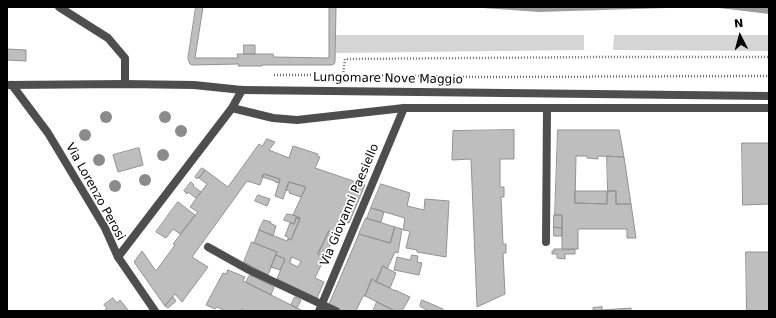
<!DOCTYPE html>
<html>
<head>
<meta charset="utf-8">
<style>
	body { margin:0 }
	#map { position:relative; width:776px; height:318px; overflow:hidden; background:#fff; font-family:"DejaVu Sans",sans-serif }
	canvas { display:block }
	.frame { position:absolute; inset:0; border:8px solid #000; pointer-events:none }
	.north { position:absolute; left:720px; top:16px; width:40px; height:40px; -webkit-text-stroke:3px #fff; paint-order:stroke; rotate:354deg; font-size:11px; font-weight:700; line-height:16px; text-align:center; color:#000 }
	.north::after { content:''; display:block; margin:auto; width:14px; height:18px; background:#000; clip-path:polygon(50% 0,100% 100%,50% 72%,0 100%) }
</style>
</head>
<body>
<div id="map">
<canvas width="776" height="318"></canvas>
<div class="frame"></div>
<div class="north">N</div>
</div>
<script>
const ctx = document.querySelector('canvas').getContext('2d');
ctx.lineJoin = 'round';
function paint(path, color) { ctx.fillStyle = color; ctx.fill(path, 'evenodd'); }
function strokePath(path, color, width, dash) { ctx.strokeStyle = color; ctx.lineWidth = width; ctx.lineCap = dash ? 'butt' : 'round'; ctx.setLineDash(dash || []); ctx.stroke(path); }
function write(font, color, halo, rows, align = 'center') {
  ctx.font = font + ' "DejaVu Sans",sans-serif'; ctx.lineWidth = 3.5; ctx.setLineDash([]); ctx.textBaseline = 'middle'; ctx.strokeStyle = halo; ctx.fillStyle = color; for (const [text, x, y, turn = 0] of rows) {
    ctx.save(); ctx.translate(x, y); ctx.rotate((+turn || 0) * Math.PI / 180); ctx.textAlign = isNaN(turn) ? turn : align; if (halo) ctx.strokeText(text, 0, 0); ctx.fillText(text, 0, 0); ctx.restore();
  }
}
paint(new Path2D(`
	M336 35H584V50L336 53Z
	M614 35H769V51L613 50Z`), '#d5d5d5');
paint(new Path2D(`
	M469 7H699L539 12Z
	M711 7H769V14Z`), '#9c9c9c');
const building = new Path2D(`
	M196 7H203L195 58H238L237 54H273L274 57 329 58V7H336L335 62 334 64 331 65H262V66H238L239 64 192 65 190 64 188 59Z
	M244 45H255V54H244Z
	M7 49 26 50V61L7 60Z
	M514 130V159H500V187H504V197H501L503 244H506V253H503L505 294 477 307 471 159 452 160 453 131Z
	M558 130H619L624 157 598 156V159L587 158V156H576L575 203 607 204V193H608V191H616V204H631L636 238H627V229H578V249L562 250V215H555Z
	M267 139 275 142 269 150 289 158 293 146 318 154 317 156 320 157 315 168 365 185 349 223 342 221 337 235 329 231 318 254 325 257 315 278 324 282 317 298 277 279 285 259 276 255 277 252 254 243 259 230 287 241 288 239 291 240 300 218 293 215 306 187 289 182 283 199 275 196 280 179 264 174 260 185 247 181 192 257 208 267 182 302 175 294 165 306 134 262 142 251 156 271 175 245 173 244 198 212 190 207 207 184 199 178 205 170 228 187 259 144 262 146ZM292 257 301 261 298 267 290 263Z
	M742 143H769V204L743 205Z
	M139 148 143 165 118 172 113 155Z
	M607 156 624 157 631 204H616V191H608Z
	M202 168 205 170 199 178 198 177 197 179 195 177Z
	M264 174 280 179 279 183 275 182V181L262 177Z
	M191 182 194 185 193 186 201 192 196 198 188 192 187 194 184 191Z
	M289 182 306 187 301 197 289 193 290 191 286 190Z
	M381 184 410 193 407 206 424 210 425 199 449 201 446 257 417 252V250L406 248 410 231 403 230 405 218 371 208Z
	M575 191H608V193H607V204L575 203Z
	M258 195 270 199 267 206 255 201Z
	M178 202 195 215 180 234 173 229 166 238 156 232Z
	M371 208 384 212 381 222 367 219Z
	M287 214 293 215 300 218V219L296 218 294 224 284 220Z
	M554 215H562V228L554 227Z
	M296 218 300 219 291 240 288 239V237L285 236 290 223 294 224Z
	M366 218 395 227 390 243 359 234Z
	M264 220 271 222 270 223 276 226 273 236 259 230Z
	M395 227 402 229 398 253 395 252 387 269 383 266 376 282 372 279 365 296H363L356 311H342L329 304 359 234 390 243Z
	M554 227 562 228V236H554Z
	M329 231 335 233 325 257 318 254Z
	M252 242 277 252 276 255 268 275 244 262Z
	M554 249H575V254H565V259L557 258V254H552V251H554Z
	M746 252H769V311H747Z
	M276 255 285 259 280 270 271 267Z
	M412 255 418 256 417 262 422 263 419 275 394 270 397 257 410 260Z
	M383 266 396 273 390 288 376 282Z
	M228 270 245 277 243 281 303 311H245L242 309 241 311H225L217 307 215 309 206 305 223 273 226 274Z
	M250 275 274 287 271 295 246 282Z
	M372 279 395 291V290L410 297 402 311 401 310V311H395L365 296Z
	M173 297 176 301 168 308 165 306Z
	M295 297 301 300 297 308 291 305Z
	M113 298 117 303 120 300 128 310 126 311H104L107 308 104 305Z
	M422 300 443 309V311H429L421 307 420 306Z
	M377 302 395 311H373Z
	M602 307V310L631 308V311H593V308Z`);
paint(building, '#bebebe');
strokePath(building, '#929292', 1);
strokePath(new Path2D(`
	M274 75H343L484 77 769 76
	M343 75 345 59 603 57H769`), '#707070', 2.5, [1, 2]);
strokePath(new Path2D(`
	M59 7 108 38 125 58V84
	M232 108 273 118 297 120 404 108H769
	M546 242 547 108
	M208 247 249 270 321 304
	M118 257 232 108 242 90`), '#4e4e4e', 8);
strokePath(new Path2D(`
	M12 85 48 133 105 228 118 257 155 311
	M242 90 769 96
	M321 304 336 311
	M319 311 404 108`), '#4e4e4e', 8);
strokePath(new Path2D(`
	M7 85 125 84 194 85 242 90`), '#4e4e4e', 8);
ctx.fillStyle = '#8b8b8b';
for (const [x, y] of [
	[106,117],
	[165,117],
	[181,131],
	[85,135],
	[163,155],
	[99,160],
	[145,180],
	[115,186]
]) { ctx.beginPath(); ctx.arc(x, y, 6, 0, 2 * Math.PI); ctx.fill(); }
write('12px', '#000', '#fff', [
	["Lungomare Nove Maggio",388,79,1],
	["Via Lorenzo Perosi",95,192,61],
	["Via Giovanni Paesiello",350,205,-67]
]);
</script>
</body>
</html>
